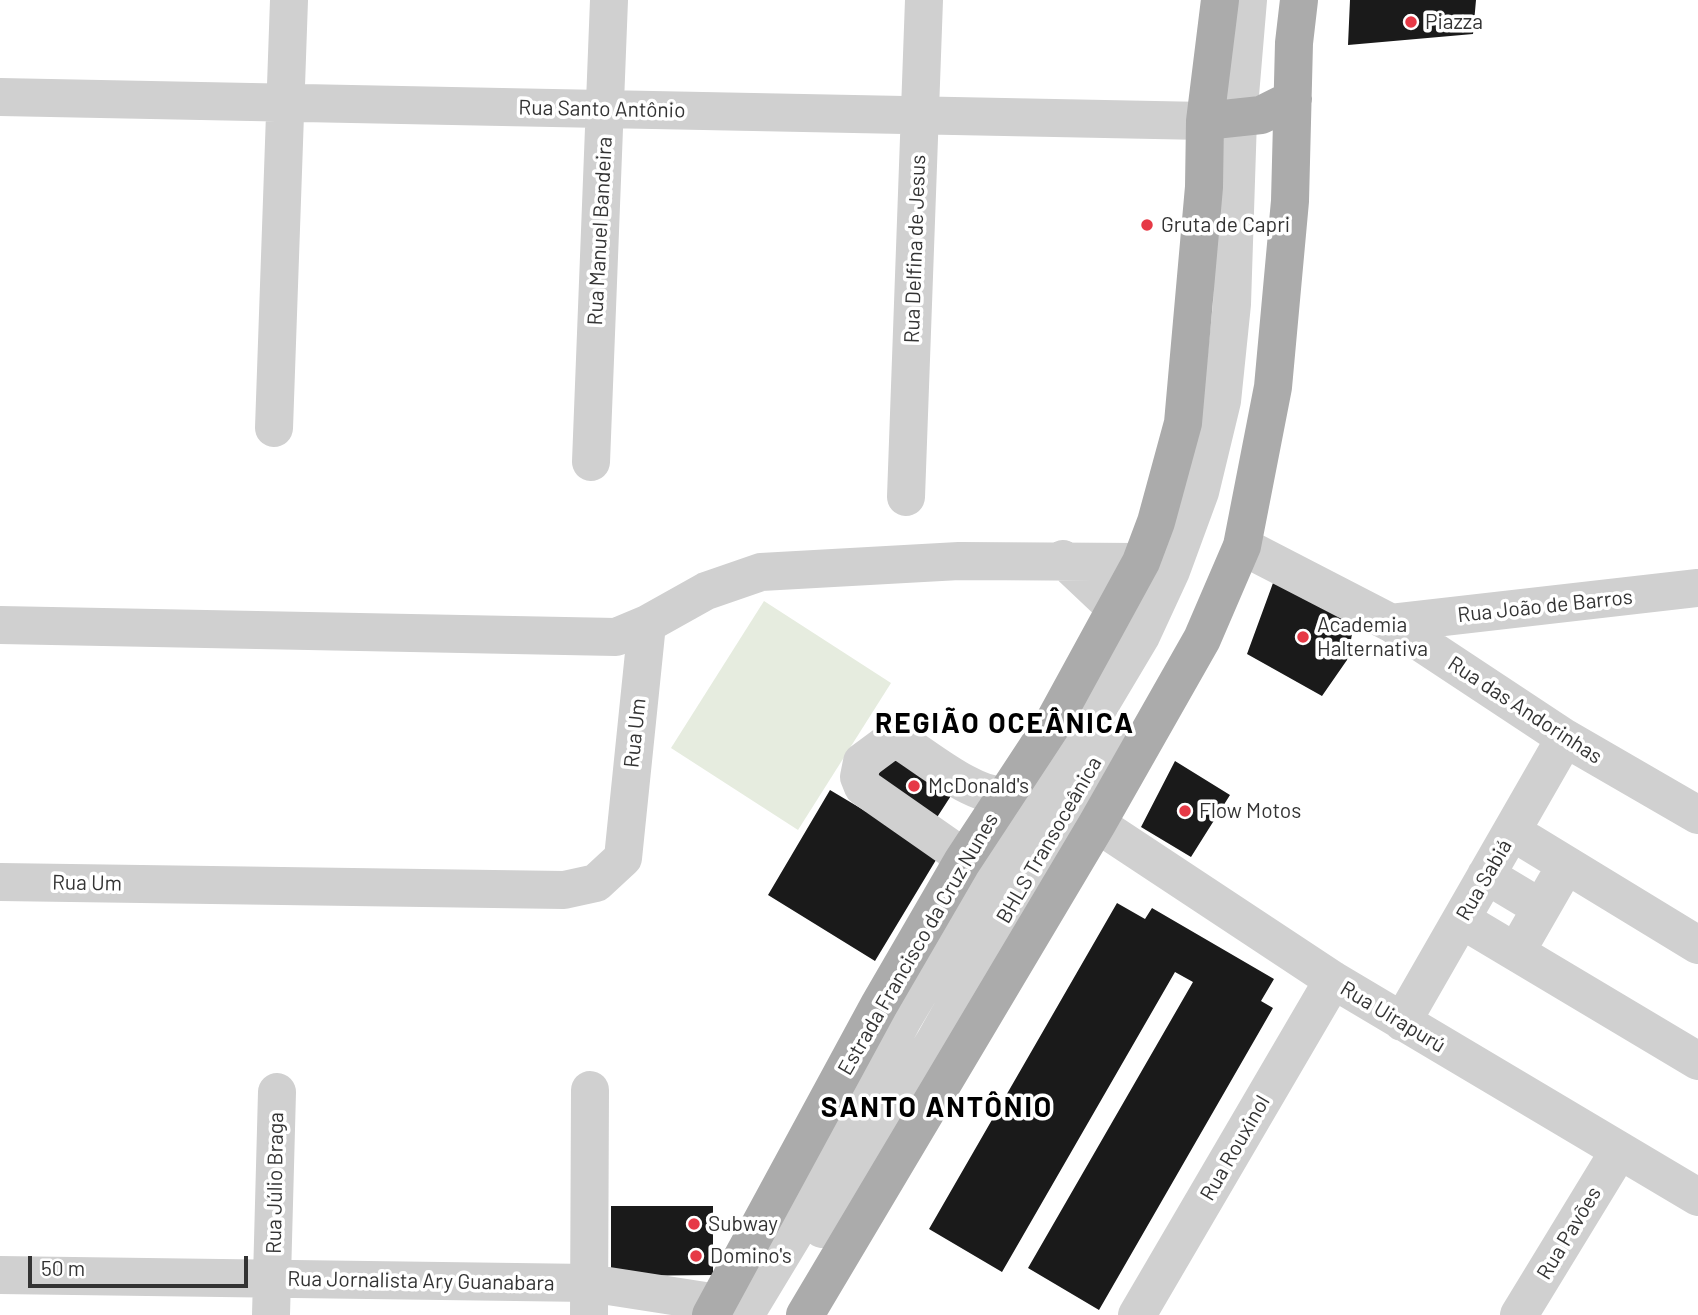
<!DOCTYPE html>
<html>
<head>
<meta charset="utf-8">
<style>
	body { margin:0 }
	#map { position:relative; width:1698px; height:1315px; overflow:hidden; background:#fff; font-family:Barlow,sans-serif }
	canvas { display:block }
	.scale { position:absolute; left:28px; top:1256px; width:220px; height:32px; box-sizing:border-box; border:4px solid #333; border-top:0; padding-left:9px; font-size:21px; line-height:24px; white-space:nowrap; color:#333; -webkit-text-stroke:5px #fff; paint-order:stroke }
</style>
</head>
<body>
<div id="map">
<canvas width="1698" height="1315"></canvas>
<div class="scale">50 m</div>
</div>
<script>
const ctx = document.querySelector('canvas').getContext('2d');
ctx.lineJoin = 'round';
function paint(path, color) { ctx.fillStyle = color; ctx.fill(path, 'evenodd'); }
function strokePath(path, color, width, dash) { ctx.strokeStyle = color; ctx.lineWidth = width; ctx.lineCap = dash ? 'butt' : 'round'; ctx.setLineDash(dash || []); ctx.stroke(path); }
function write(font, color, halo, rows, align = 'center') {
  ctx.font = font + ' Barlow,sans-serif'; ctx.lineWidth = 7; ctx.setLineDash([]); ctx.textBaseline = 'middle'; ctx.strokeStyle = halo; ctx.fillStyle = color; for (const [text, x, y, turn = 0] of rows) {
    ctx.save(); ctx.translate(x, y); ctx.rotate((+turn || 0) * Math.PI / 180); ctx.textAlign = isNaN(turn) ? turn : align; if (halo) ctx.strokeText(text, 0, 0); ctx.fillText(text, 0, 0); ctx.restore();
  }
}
paint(new Path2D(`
	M764 601 891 683 798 830 671 748Z`), '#e6ecdf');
paint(new Path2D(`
	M1350 0H1476L1473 34 1348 45Z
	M1273 583 1355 619 1347 660 1322 696 1247 654Z
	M894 750 956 788 934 822 872 784Z
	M1175 761 1230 795 1191 857 1141 827Z
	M830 790 939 855 875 961 768 895Z
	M1117 903 1145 919 1152 908 1274 979 1261 1001 1273 1008 1099 1310 1028 1268 1193 982 1175 972 1002 1272 929 1229Z
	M611 1206H713V1275L611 1276Z`), '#1a1a1a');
strokePath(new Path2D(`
	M0 97 1205 121
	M274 428 289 0
	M591 462 609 0
	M906 497 924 0
	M1242 546 1391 623 1565 738 1698 815
	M1063 559 1116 609
	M1391 623 1698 588
	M647 624 706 591 761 572 959 561 1141 562
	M0 625 616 637 647 624 623 858 596 883 564 890 0 882
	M1097 824 1333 980 1698 1197
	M1529 842 1698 945
	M959 869 956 852 863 787 859 777 862 762 889 742 900 741C927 758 976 799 1006 795
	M1486 875 1541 908
	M1477 929 1698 1061
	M1516 952 1566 865
	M1402 1022 1565 738
	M822 1229 936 1039 1108 737
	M0 1275 589 1283 718 1303
	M271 1315 277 1092
	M589 1315 590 1090
	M745 1315 800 1224 840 1137 903 1019 1008 841 1088 725 1141 636 1171 571 1200 492 1222 401 1232 304 1238 119 1248 0
	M1137 1315 1333 980
	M1519 1315 1619 1151`), '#d0d0d0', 38);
strokePath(new Path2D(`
	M1205 121 1261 115 1293 99
	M711 1315 879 1005 962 862 1052 725 1141 562 1156 522 1183 423 1204 187 1205 121 1220 0
	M805 1315 1097 824 1202 639 1242 546 1273 387 1290 201 1294 43 1299 0`), '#ababab', 38);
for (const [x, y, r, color] of [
	[1411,22,7,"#e63946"],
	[1147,225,7,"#e63946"],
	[1303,637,7,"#e63946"],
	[914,786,7,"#e63946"],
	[1185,811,7,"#e63946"],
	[694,1224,7,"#e63946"],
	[696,1256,7,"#e63946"]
]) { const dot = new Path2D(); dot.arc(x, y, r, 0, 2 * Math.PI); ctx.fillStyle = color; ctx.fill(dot); strokePath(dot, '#fff', 2.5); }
write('21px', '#333', '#fff', [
	["Piazza",1425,22],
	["Gruta de Capri",1161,225],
	["Academia",1317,625],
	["Halternativa",1317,649],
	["McDonald's",928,786],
	["Flow Motos",1199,811],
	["Subway",708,1224],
	["Domino's",710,1256]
], 'left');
write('21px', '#333', '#fff', [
	["Rua Santo Antônio",602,109,1],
	["Rua Manuel Bandeira",600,231,-87],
	["Rua Delfina de Jesus",915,249,-88],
	["Rua João de Barros",1545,606,-6],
	["Rua das Andorinhas",1525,710,33],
	["Rua Um",635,733,-84],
	["BHLS Transoceânica",1049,840,-60],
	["Rua Sabiá",1484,880,-60],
	["Rua Um",87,883,1],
	["Estrada Francisco da Cruz Nunes",918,944,-60],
	["Rua Uirapurú",1393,1017,31],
	["Rua Rouxinol",1235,1148,-60],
	["Rua Júlio Braga",275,1183,-89],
	["Rua Pavões",1569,1233,-59],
	["Rua Jornalista Ary Guanabara",421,1281,1]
]);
ctx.letterSpacing = '2px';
write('bold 28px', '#000', '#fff', [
	["REGIÃO OCEÂNICA",1005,724],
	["SANTO ANTÔNIO",937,1108]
]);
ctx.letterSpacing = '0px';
</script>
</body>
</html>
